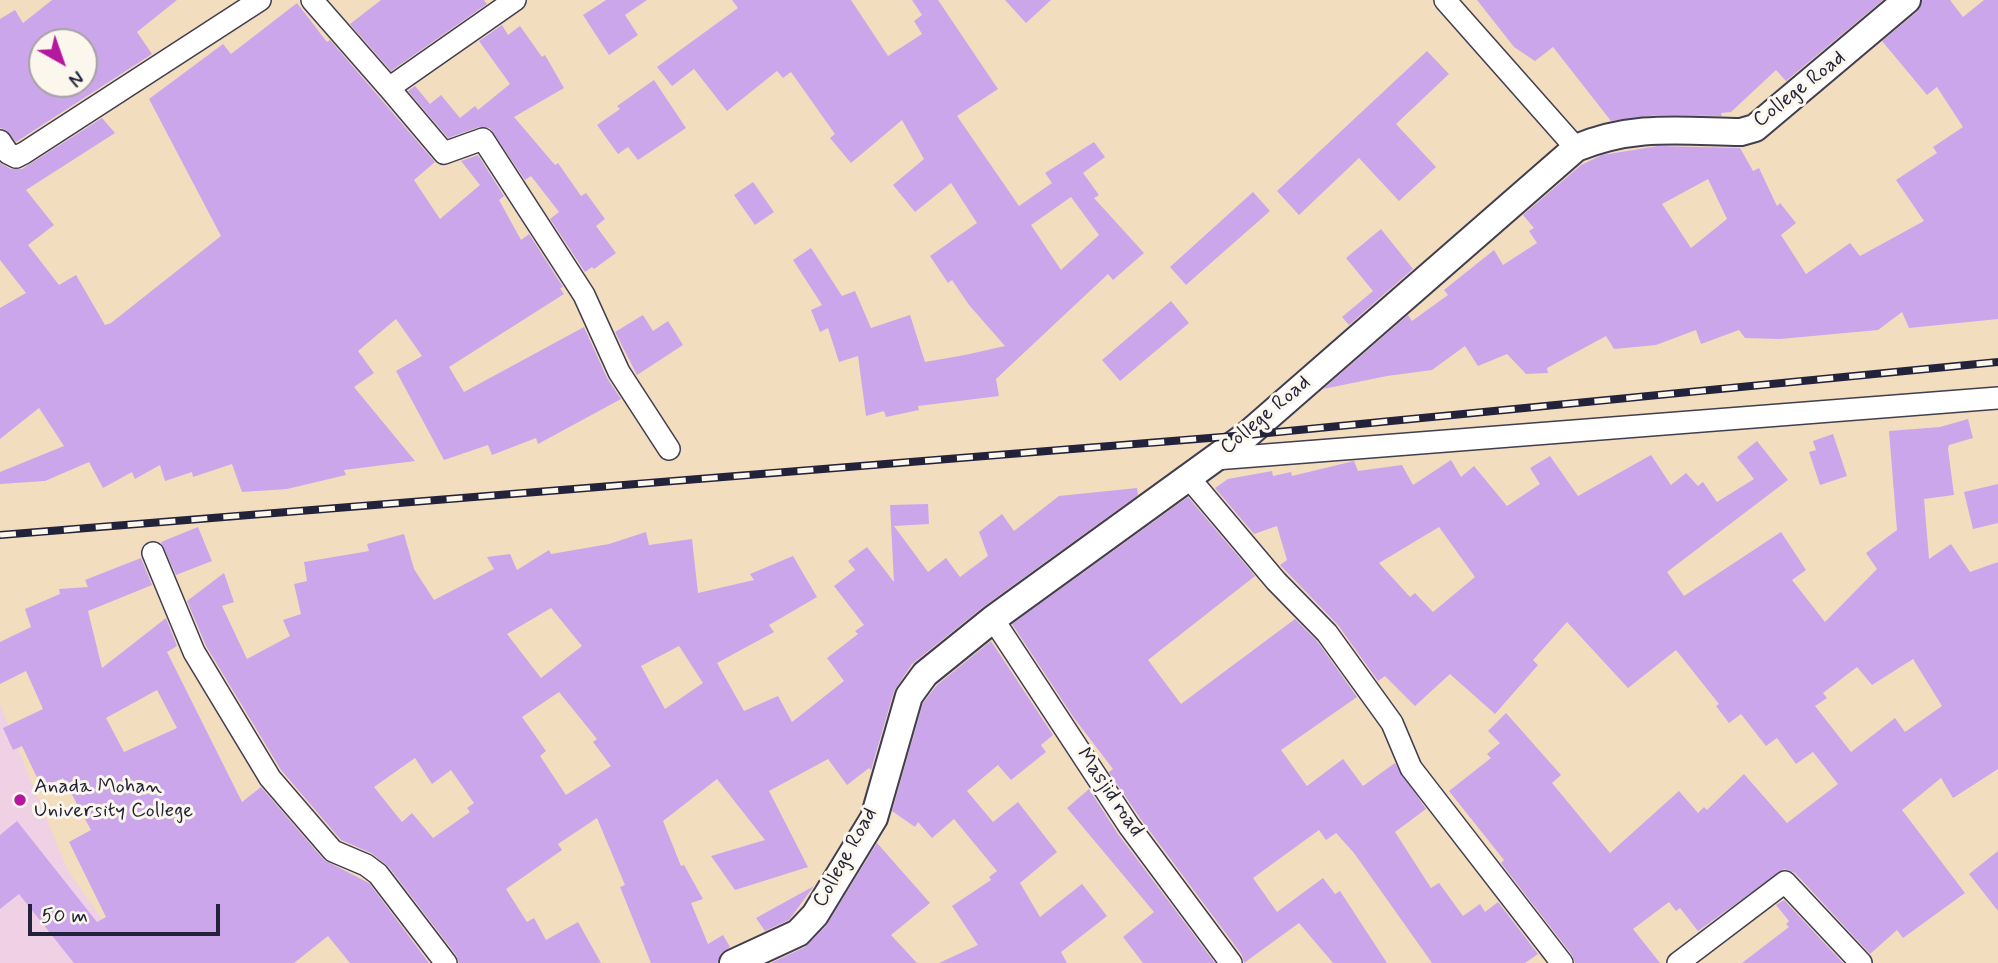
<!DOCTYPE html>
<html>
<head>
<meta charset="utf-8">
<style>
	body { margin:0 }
	#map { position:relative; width:1998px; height:963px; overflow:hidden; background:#f3ddbf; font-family:Mynerve,sans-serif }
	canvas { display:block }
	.north { position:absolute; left:28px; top:28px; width:70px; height:70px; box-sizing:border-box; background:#fbf7ec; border:2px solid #a4a2a5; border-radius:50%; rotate:140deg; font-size:19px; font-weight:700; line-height:28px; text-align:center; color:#22223b }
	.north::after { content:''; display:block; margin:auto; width:24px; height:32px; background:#b5179e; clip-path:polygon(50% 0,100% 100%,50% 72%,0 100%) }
	.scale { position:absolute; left:28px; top:904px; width:192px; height:32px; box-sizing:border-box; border:4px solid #22223b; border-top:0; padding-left:9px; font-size:21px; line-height:24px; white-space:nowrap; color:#22223b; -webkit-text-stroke:5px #fbf7ec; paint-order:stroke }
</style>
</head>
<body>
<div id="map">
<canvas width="1998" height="963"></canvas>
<div class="north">N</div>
<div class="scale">50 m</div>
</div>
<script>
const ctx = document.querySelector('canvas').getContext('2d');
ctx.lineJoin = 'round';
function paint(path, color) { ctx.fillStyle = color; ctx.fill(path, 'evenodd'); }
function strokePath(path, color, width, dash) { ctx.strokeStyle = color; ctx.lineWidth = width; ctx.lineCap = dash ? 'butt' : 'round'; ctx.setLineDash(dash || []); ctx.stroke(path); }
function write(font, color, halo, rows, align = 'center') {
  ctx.font = font + ' Mynerve,sans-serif'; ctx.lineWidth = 6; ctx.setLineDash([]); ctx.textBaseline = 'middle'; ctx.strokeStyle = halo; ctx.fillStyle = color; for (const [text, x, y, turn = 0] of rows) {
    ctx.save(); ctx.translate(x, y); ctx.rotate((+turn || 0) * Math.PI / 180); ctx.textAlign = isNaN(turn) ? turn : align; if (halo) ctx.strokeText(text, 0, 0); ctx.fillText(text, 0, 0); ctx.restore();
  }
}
paint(new Path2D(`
	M0 705 68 871 133 963H0Z`), '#f0d0e4');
paint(new Path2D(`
	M52 0H177L137 32 152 54 16 142 6 130 0 128V19L15 10 23 23ZM42 42H84V84H42Z
	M381 0H484L487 4 391 71 350 24Z
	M606 0H647L625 15 638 35 609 55 583 15Z
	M732 0H851L888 56 922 34 914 21 922 15 912 0H938L998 89 957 116 1019 206 1052 183 1045 173 1094 142 1105 157 1083 173 1099 195 1094 198 1144 253 1113 280 1108 274 996 379 999 396 918 406 919 410 886 417 884 411 866 416 858 356 839 362 828 328 820 332 811 310 822 305 793 260 811 248 842 296 855 291 871 328 910 315 925 362 965 355 1005 346 969 305 952 280 948 283 930 256 977 223 951 183 915 212 893 185 924 159 902 120 851 163 830 138 835 134 791 72 783 78 777 71 727 111 694 69 672 86 657 67 738 8ZM1071 197 1099 235 1061 270 1031 225Z
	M1005 0H1051L1026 23Z
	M1477 0H1883L1786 81 1776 70 1731 112 1721 113 1722 116 1657 115 1611 121 1553 47 1535 61 1514 47Z
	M1922 0H1950L1963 17 1984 0H1998V319L1909 328 1902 312 1878 330 1780 339 1745 338 1739 330 1701 344 1696 330 1656 345 1614 349 1606 336 1547 368 1548 373 1526 374 1507 354 1478 366 1465 346 1432 370 1387 376 1323 389 1408 315 1412 321 1448 295 1444 290 1494 250 1503 265 1537 243 1529 231 1534 228 1523 215 1581 165 1602 155 1658 146 1740 148 1753 171 1759 168 1777 206 1780 203 1796 223 1781 235 1806 274 1850 243 1860 256 1924 221 1896 180 1937 153 1933 147 1963 127 1937 87 1927 95 1882 41 1917 12ZM1708 179 1727 219 1691 248 1662 204Z
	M297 3 327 42 330 40 435 162 414 180 440 219 480 185 461 161 478 155 504 196 499 200 521 240 529 234 563 287 560 288 564 294 449 367 464 392 584 327 607 378 621 399 538 444 536 438 492 455 488 445 444 460 396 371 422 356 396 319 358 351 374 373 354 387 415 461 344 470 346 475 287 489 242 492 232 464 193 477 192 472 165 481 160 465 135 479 132 472 103 488 89 462 45 481 0 484V472L64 446 39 408 0 439V308L26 293 0 260V163L11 169H22L102 118 115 133 26 190 54 225 28 245 59 285 76 275 105 325 111 323 221 236 149 99 223 44 231 54Z
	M502 25 508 35 520 26 542 57 545 55 564 88 514 117 555 165 558 163 581 196 586 193 605 219 596 226 616 253 594 269 592 267 585 272 550 219 559 212 531 176 525 180 490 128 479 127 448 138 408 91 415 86 430 104 441 95 460 118 475 106 478 110 510 84 479 41Z
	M1427 51 1449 74 1396 124 1436 167 1399 201 1359 158 1299 215 1277 191Z
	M654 80 686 128 638 160 628 147 618 154 597 125 620 109 617 106Z
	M753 182 774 212 755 225 734 195Z
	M1253 192 1270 211 1186 285 1170 267Z
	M1381 229 1413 269 1349 325 1342 317 1373 291 1346 258Z
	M1171 301 1189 323 1120 381 1102 360Z
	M643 315 653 331 668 321 683 345 637 375 615 332Z
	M1968 419 1973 438 1949 445 1948 449 1954 495 1924 499 1929 559 1951 544 1970 572 1998 562V769L1953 798 1941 778 1902 810 1965 893 1903 938 1897 930 1870 954 1795 873 1784 869 1698 931 1680 908 1676 911 1669 902 1633 929 1660 963H1575L1572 955 1501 863 1504 860 1449 791 1491 758 1487 754 1500 743 1488 731 1506 713 1561 775 1552 783 1610 853 1679 791 1698 813 1704 807 1707 810 1744 774 1787 823 1838 784 1813 752 1796 764 1777 738 1766 746 1741 714 1729 723 1716 706 1719 704 1676 650 1628 688 1567 622 1533 660 1538 665 1495 714 1450 674 1415 706 1385 676 1378 681 1338 625 1280 565 1287 560 1277 526 1254 534 1215 488 1228 479 1272 471 1273 476 1291 472 1292 476 1354 461 1358 471 1402 465 1413 485 1451 460 1461 477 1474 466 1507 506 1540 484 1530 468 1550 456 1578 496 1651 455 1671 485 1686 473 1698 486 1703 482 1717 502 1754 479 1737 457 1757 441 1788 480 1667 572 1684 596 1781 532 1806 570 1792 580 1825 622 1877 569 1866 553 1897 530 1889 431 1940 427ZM1439 527 1475 577 1433 612 1415 593 1410 597 1379 563ZM1913 659 1942 706 1905 732 1895 718 1851 752 1815 706 1827 698 1823 693 1857 667 1872 685Z
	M1833 434 1847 476 1820 485 1809 452 1816 450 1813 441Z
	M1998 484V523L1973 529 1964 492Z
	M1137 488 1138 495 983 607 912 664 894 691 871 770 869 768 847 785 828 759 769 791 808 867 735 890 711 856 765 840 717 779 663 821 681 866 684 865 703 899 691 903 708 944 723 935 730 947 721 953 717 963H651L620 887 625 885 597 818 558 844 562 850 506 889 527 922 534 918 546 940 578 922 601 963H459L456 955 388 866 371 853 341 840 281 770 206 646 187 601 224 573 234 602 222 606 247 659 290 636 283 620 301 614 294 584 307 581 304 562 369 551 367 544 404 534 414 569 434 600 494 569 487 557 510 554 517 570 549 550 551 554 609 544 646 532 649 545 692 539 698 593 754 580 750 574 793 556 817 597 769 625 774 632 717 663 744 711 778 696 792 722 844 681 827 658 858 634 855 631 864 625 834 586 855 570 848 561 867 547 894 582 890 505 928 504 929 524 894 526 928 572 946 558 960 577 988 556 979 532 1002 514 1014 531 1059 496ZM551 608 582 646 541 678 507 634ZM679 646 703 683 665 709 641 666ZM559 692 597 739 593 742 611 766 566 795 540 756 546 751 522 717ZM415 758 432 784 451 770 474 803 467 808 470 812 433 838 412 813 402 822 374 787Z
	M1188 497 1255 576 1148 660 1181 704 1295 619 1317 641 1357 697 1281 750 1307 786 1343 759 1363 786 1395 763 1426 809 1395 832 1431 888 1439 883 1463 916 1480 904 1485 912 1498 902 1538 954 1525 963H1432L1354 853 1336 833 1326 840 1319 830 1253 878 1277 912 1323 878 1335 894 1340 891 1387 963H1333L1299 923 1244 963 1242 955 1140 818 1109 772 1113 769 1074 718 1012 624Z
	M198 527 212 561 176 575 161 542Z
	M141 558 152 585 88 611 102 668 166 618 177 646 167 652 242 802 261 787 324 860 369 883 429 963H350L328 936 294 963H74L19 894 0 909V835L17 821 97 922 106 917 69 842 91 830 63 778 42 788 22 746 13 750 3 728 43 709 26 671 0 684V642L31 627 25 609 60 594 59 589 88 587 85 580ZM157 690 177 728 124 752 106 718Z
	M991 641 1053 735 1041 745 1046 752 1011 780 998 765 967 791 993 822 1018 802 1057 852 1020 883 1040 917 1082 884 1107 916 1061 952 1067 963H939L978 945 952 906 991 880 989 877 997 871 954 819 932 838 918 822 915 827 892 811 923 703 937 685Z
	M1089 789 1118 834 1215 963H1143L1123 937 1154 912 1067 808Z
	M877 843 930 903 891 935 917 963H771L805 947 826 926Z
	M1998 851V911L1969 874Z
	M814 886 789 920 765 931 756 918Z
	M1784 900 1843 963H1742L1789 927 1786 924 1789 921 1776 905Z`), '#cba6eb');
const minor = new Path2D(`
	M312 0 389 88 515 0
	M1445 0 1576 148
	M389 88 444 153 483 139 584 295 619 372 669 449
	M0 141 8 153 16 157 24 153 260 0
	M1215 459 1998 398
	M1189 478 1276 581 1327 633 1392 723 1411 768 1562 963
	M153 553 194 652 270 778 333 851 366 865 378 874 446 963
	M993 619 1129 826 1231 963
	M1678 963 1785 882 1861 963`);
const tertiary = new Path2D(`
	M733 963 798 933 815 915 874 818 909 696 925 674 993 619 1247 435 1576 148C1634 124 1680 131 1741 132L1755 128 1907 0`);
strokePath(minor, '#413e4f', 24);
strokePath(tertiary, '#413e4f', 30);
strokePath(minor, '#fff', 21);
strokePath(tertiary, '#fff', 26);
const rail = new Path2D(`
	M0 535 1247 435 1998 362`);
strokePath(rail, '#22223b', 8);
strokePath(rail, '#fbf7ec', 5, [16]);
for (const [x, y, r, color] of [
	[20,800,7,"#b5179e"]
]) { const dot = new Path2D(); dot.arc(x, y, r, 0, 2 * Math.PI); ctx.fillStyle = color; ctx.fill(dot); strokePath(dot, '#fbf7ec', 2.5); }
write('21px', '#22223b', '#fbf7ec', [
	["College Road",1800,90,-38],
	["College Road",1266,416,-40],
	["Masjid road",1109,793,56],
	["College Road",846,858,-61]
]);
write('21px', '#22223b', '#fbf7ec', [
	["Anada Mohan",34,788],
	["University College",34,812]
], 'left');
</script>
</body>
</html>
